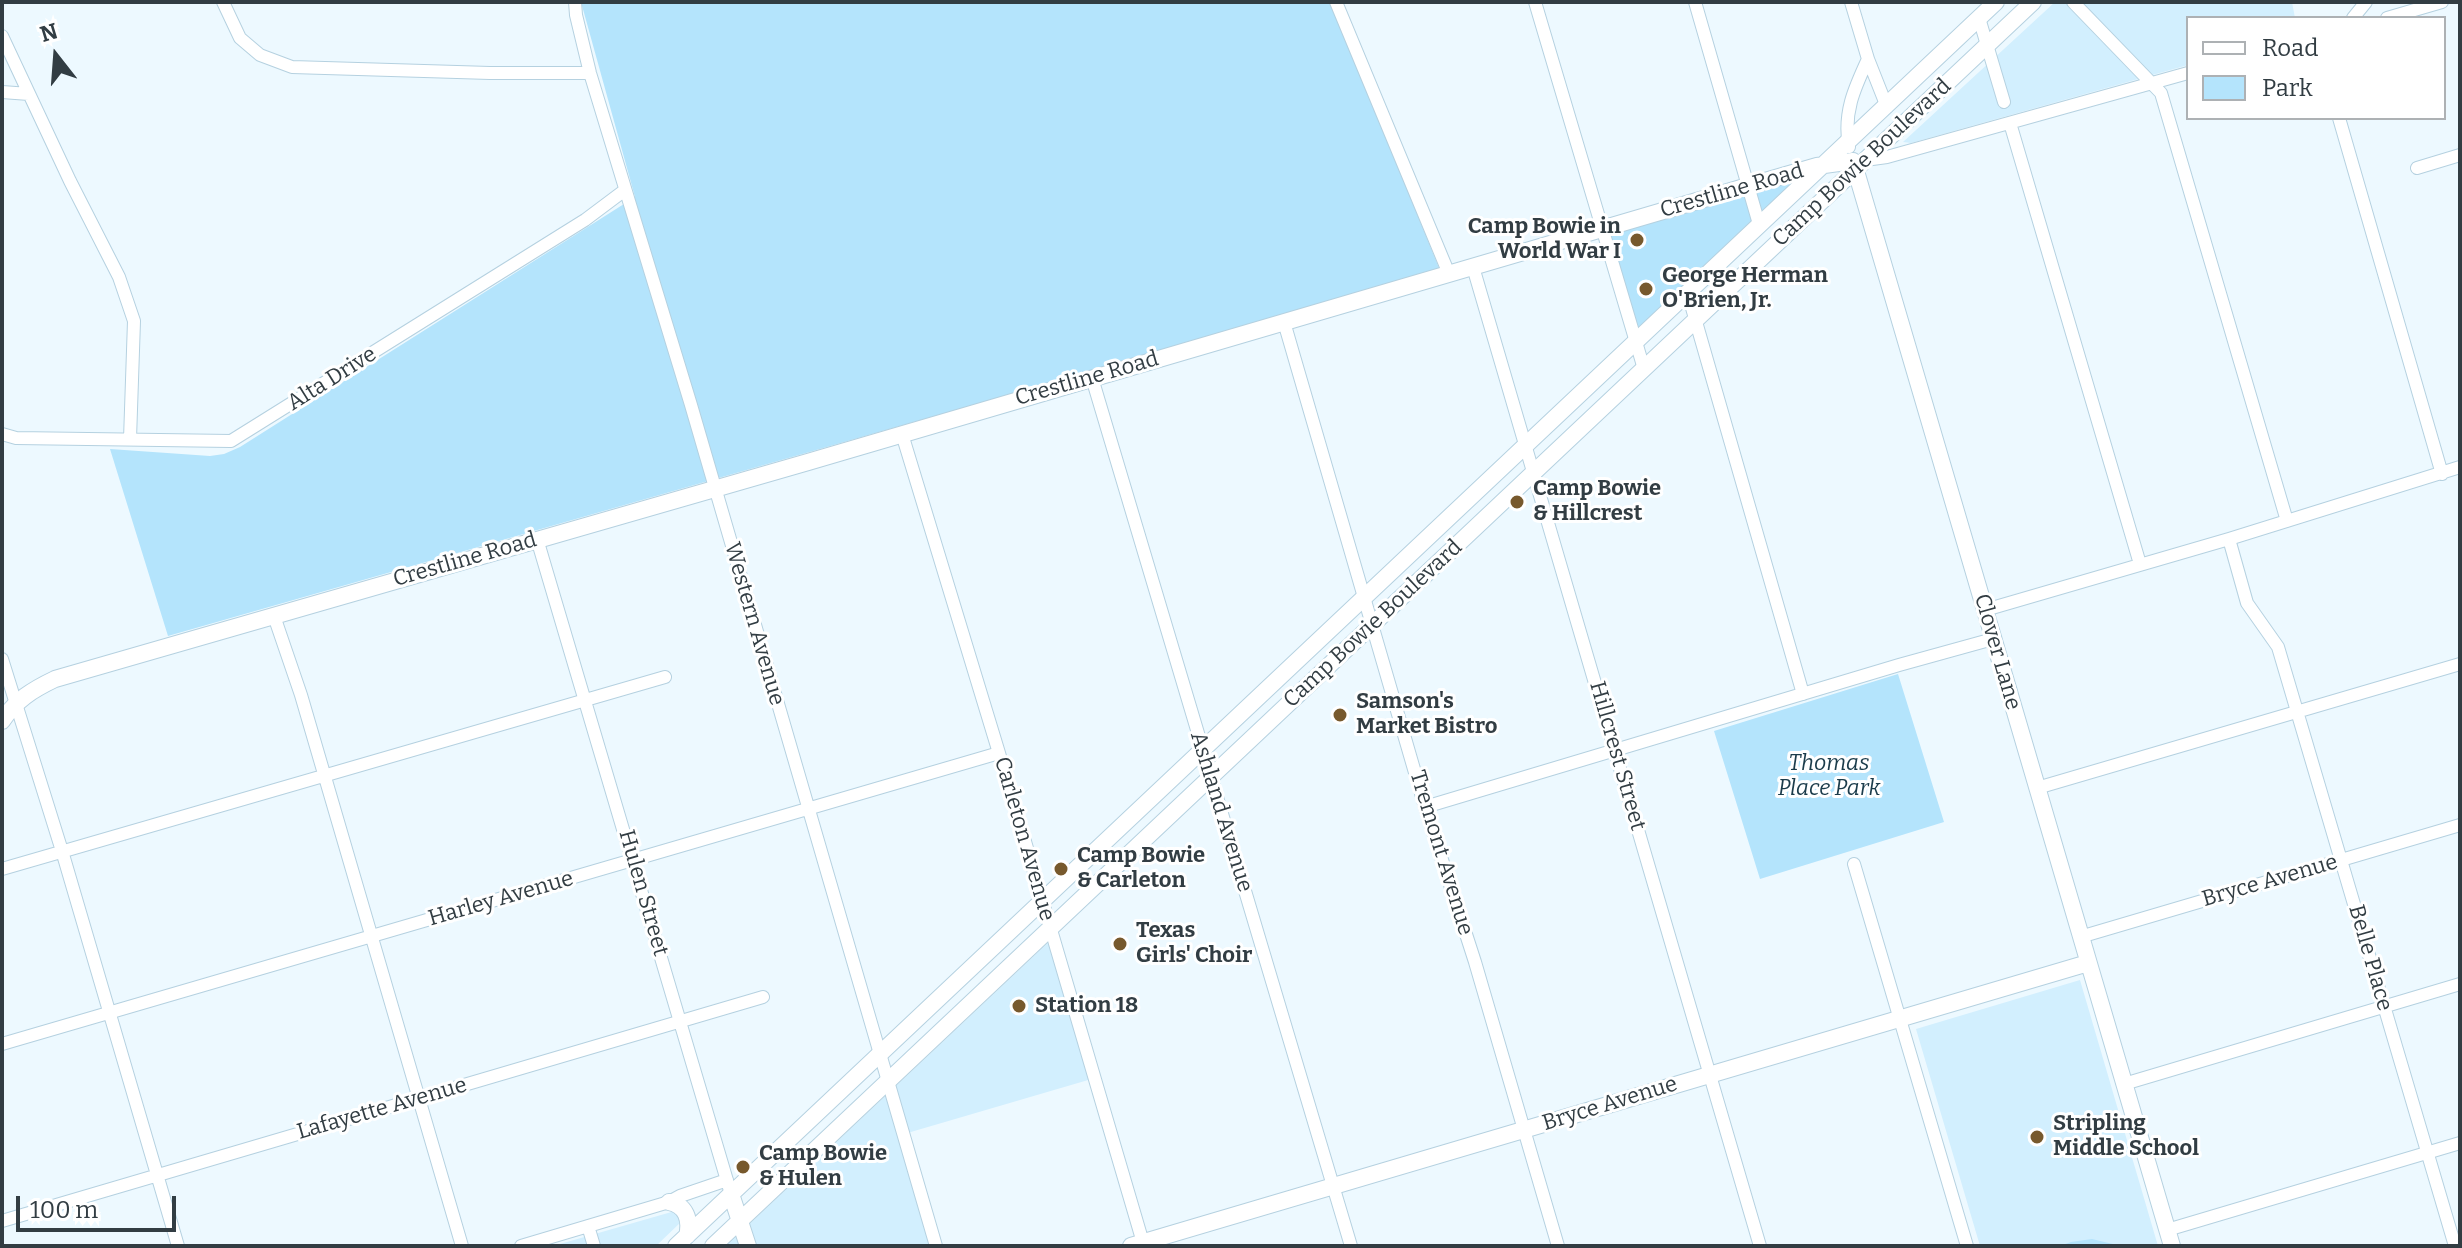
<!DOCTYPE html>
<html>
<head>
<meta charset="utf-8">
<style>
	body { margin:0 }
	#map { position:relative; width:2462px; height:1248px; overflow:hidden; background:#edf9ff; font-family:Bitter,serif }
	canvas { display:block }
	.frame { position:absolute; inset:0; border:4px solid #323d43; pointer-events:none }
	.legend { position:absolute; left:2186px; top:16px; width:260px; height:104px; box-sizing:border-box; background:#fff; border:2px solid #adb1b4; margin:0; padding:10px 14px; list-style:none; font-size:24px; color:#323d43 }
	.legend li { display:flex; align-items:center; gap:16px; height:40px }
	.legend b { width:40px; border:2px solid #adb1b4 }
	.north { position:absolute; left:16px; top:16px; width:80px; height:80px; -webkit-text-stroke:6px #fff; paint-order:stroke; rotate:343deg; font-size:22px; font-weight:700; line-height:32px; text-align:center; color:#323d43 }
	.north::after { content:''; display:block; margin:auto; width:28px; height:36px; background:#323d43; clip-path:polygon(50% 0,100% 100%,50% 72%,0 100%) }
	.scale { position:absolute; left:16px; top:1196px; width:160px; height:36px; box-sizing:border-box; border:4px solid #323d43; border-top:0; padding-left:10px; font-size:24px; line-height:28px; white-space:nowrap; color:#323d43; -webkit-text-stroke:6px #fff; paint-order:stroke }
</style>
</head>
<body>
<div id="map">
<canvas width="2462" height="1248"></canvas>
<div class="frame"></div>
<ul class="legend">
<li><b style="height:10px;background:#fff"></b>Road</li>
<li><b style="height:22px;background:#b4e4fc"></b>Park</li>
</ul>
<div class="north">N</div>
<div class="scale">100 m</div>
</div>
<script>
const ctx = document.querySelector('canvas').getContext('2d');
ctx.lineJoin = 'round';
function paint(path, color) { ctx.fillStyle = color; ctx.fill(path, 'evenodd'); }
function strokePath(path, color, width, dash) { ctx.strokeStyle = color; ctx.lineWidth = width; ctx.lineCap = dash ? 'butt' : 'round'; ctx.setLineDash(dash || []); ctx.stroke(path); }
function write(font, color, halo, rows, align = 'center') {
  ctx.font = font + ' Bitter,serif'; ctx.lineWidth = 6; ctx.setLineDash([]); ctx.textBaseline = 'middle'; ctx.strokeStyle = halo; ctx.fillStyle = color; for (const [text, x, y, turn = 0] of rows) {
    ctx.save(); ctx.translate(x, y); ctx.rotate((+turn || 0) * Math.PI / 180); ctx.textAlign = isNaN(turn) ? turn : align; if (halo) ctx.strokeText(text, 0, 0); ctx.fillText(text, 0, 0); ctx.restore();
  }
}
paint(new Path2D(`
	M2055 2H2292L2295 18H2188V65L1911 143 1903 142Z
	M1053 938 1095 1078 904 1134 936 1246H726Z
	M2080 980 2158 1246H1980L1916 1029Z
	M675 1211 682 1221 656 1246H553Z`), '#d2effe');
paint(new Path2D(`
	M581 2H1331L1439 268 1095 370 168 636 110 449 210 456 224 454 240 447 635 197Z
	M1797 180 1637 330 1610 233Z
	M1898 674 1944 822 1760 879 1714 731Z
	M2092 1239 2121 1246 2092 1244 2060 1246 2071 1242Z`), '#b4e4fc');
const street = new Path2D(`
	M223 2 240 38 260 55 292 67 490 73H590
	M575 2 576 15 590 73 691 405 936 1246
	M1336 2 1449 274
	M1535 2 1644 369
	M1695 2 1759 224
	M1851 2 1868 59 1887 107
	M2073 2 2161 93 2287 521
	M1979 18 2004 102
	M2353 18 2366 2
	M2387 18 2442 2
	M2 36 70 181 119 277 134 321 130 439
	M2 92 29 94
	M2339 118 2442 474
	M2010 123 2140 564
	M1849 147C1843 113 1854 89 1868 59
	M1865 160 1887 157 2188 73
	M2417 168 2460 155
	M1473 267 1760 1246
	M1688 294 1803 694
	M1284 322 1425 807 1475 962 1558 1246
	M1092 378 1351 1246
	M2 434 16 438 231 441 585 220 625 190
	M902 434 999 753 1144 1246
	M537 539 731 1194
	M2229 539 2247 603 2278 647 2455 1246
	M1985 610 2229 539 2460 467
	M274 616 301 695 462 1246
	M2 659 62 851 178 1246
	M2037 788 2460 664
	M1425 807 1899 665 1993 639
	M1854 864 1967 1246
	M2 869 665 677
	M2080 937 2460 825
	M2 1044 999 753
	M2124 1084 2460 984
	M2 1221 763 997
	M588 1226 594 1246
	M2167 1230 2460 1143
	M521 1246 669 1202 680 1196 727 1180`);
const secondary = new Path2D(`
	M2 721C16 700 32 690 55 679L808 462 1748 186 1817 166 1853 161 2172 1246
	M731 1194 748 1246
	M669 1202C686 1205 691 1220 687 1236
	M676 1246 1996 2
	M713 1246 2033 2
	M1131 1246 2088 963`);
strokePath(street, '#b5d1e0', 14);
strokePath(secondary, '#b5d1e0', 18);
strokePath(street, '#fff', 12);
strokePath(secondary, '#fff', 16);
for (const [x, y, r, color] of [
	[1637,240,8,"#77592d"],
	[1646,289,8,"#77592d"],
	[1517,502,8,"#77592d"],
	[1340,715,8,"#77592d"],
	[1061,869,8,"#77592d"],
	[1120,944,8,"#77592d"],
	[1019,1006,8,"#77592d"],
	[2037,1137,8,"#77592d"],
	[743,1167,8,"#77592d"]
]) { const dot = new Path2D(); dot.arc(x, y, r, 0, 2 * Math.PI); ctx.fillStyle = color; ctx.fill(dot); strokePath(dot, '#fff', 3); }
write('22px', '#323d43', '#fff', [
	["Camp Bowie Boulevard",1862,163,-43],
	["Crestline Road",1732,191,-16],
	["Alta Drive",332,379,-32],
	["Crestline Road",1087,379,-16],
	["Crestline Road",465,560,-16],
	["Western Avenue",754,624,74],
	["Camp Bowie Boulevard",1373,624,-43],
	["Clover Lane",1997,652,74],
	["Hillcrest Street",1617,756,74],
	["Ashland Avenue",1221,812,73],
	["Carleton Avenue",1024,839,74],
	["Tremont Avenue",1441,853,73],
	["Bryce Avenue",2270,881,-16],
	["Hulen Street",643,893,74],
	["Harley Avenue",501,899,-16],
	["Belle Place",2370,958,74],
	["Bryce Avenue",1610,1104,-17],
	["Lafayette Avenue",382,1109,-16]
]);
write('bold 22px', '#323d43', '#fff', [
	["Camp Bowie in",1621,227,"right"],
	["World War I",1621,252,"right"],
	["George Herman",1662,276],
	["O'Brien, Jr.",1662,301],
	["Camp Bowie",1533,489],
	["& Hillcrest",1533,514],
	["Samson's",1356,702],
	["Market Bistro",1356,727],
	["Camp Bowie",1077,856],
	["& Carleton",1077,881],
	["Texas",1136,931],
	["Girls' Choir",1136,956],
	["Station 18",1035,1006],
	["Stripling",2053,1124],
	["Middle School",2053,1149],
	["Camp Bowie",759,1154],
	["& Hulen",759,1179]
], 'left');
write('italic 22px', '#1b3c4b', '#fff', [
	["Thomas",1829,764],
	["Place Park",1829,789]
]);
</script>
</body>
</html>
